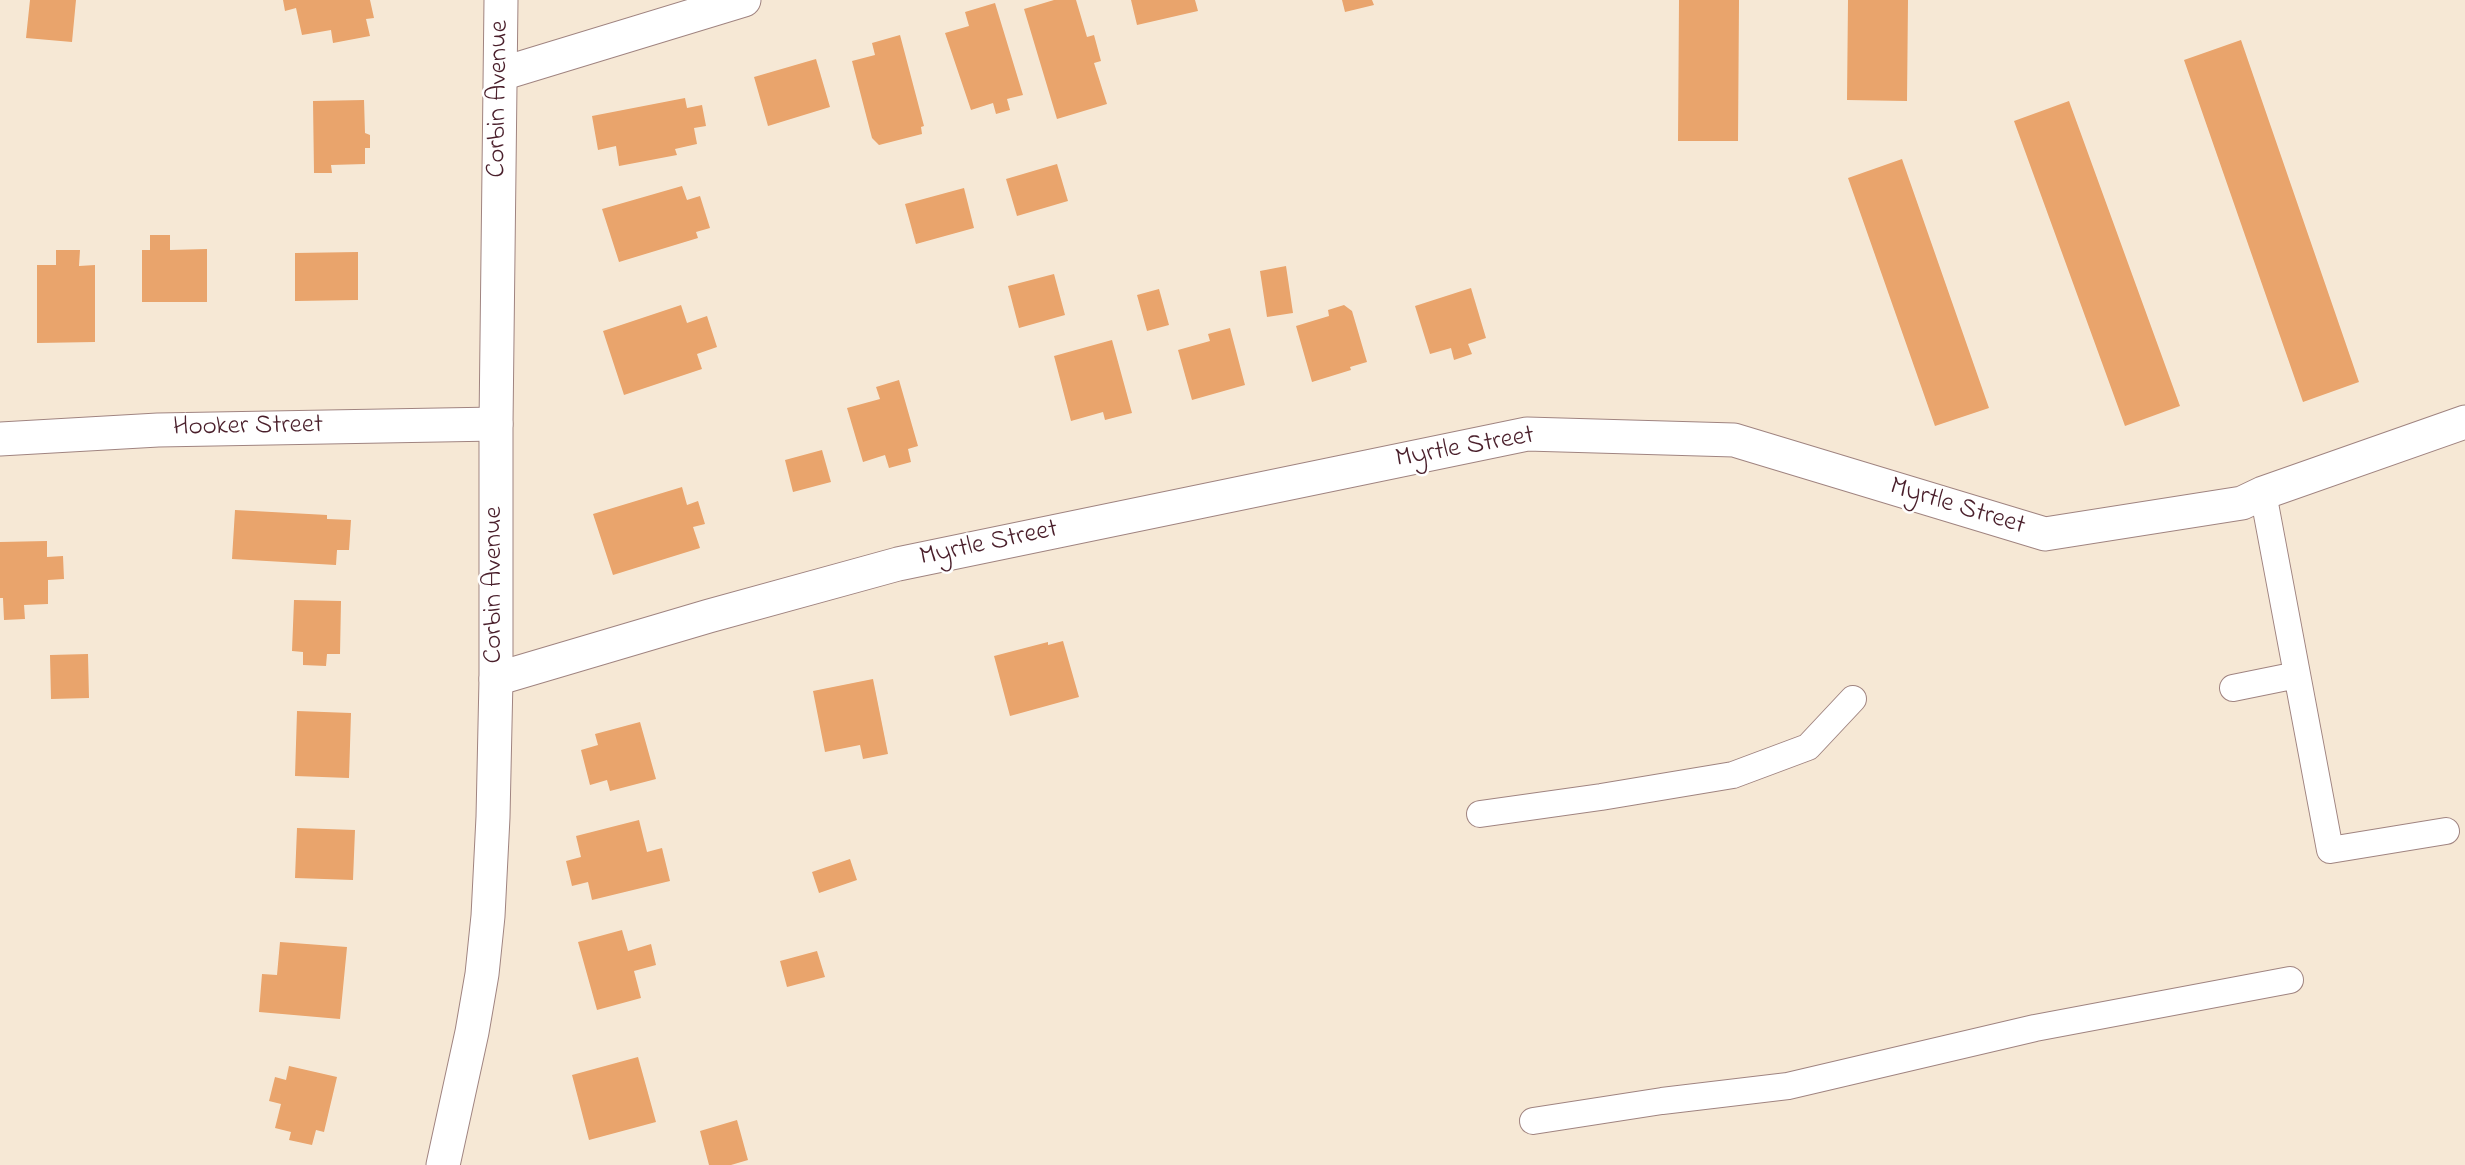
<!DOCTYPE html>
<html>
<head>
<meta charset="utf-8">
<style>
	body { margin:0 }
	canvas { display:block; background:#f6e8d5 }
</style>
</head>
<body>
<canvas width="2465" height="1165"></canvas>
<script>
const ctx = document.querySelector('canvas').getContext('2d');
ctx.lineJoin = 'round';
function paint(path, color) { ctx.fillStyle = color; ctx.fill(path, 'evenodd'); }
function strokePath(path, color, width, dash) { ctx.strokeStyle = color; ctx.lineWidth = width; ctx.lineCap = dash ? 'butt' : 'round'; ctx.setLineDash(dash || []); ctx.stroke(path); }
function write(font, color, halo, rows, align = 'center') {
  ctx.font = font + ' "Indie Flower",sans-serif'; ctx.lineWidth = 5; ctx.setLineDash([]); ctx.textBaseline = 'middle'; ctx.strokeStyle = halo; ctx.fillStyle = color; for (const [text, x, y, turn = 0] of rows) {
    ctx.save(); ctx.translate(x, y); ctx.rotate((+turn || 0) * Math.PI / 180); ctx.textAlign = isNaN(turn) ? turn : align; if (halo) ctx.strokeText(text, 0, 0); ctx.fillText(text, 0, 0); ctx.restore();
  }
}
paint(new Path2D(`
	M30 0H76L72 42 26 38Z
	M283 0H370L374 18 366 19 370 36 333 43 331 30 302 35 296 8 285 11Z
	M1054 0H1076L1087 37 1094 35 1101 61 1094 63 1107 104 1057 119 1024 9Z
	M1131 0H1195L1198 11 1137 25Z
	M1342 0H1372L1374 5 1345 12Z
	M1679 0H1739L1738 141H1678Z
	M1848 0H1908L1907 101 1847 100Z
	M995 3 1023 95 1007 99 1010 110 996 114 993 103 971 110 945 33 969 26 965 12Z
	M900 35 924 126 921 127 922 134 879 145 872 138 852 61 875 55 872 43Z
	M2241 40 2359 382 2303 402 2184 60Z
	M816 59 830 107 768 126 754 77Z
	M685 98 687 108 702 105 706 126 694 128 697 144 675 149 677 155 619 166 616 146 598 150 592 116Z
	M364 100 365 133 370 135V148H365V164L331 165 332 173H314L313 101Z
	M2069 101 2180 406 2125 426 2014 121Z
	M1902 159 1989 408 1935 426 1848 178Z
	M1057 164 1068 201 1017 216 1006 179Z
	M682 186 687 200 700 196 710 228 696 232 698 238 619 262 602 209Z
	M964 188 974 228 916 244 905 204Z
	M150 235H170V250L207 249V302H142V250H150Z
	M56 250H80L79 266 95 265V342L37 343V265H56Z
	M358 252V300L295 301V253Z
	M1286 266 1293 313 1267 317 1260 271Z
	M1054 274 1065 315 1019 328 1008 286Z
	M1471 288 1486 338 1468 344 1472 354 1454 360 1451 348 1430 354 1415 306Z
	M1159 289 1169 325 1147 331 1137 295Z
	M681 305 687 323 707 316 717 347 697 354 702 369 624 395 603 331Z
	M1344 305 1352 311 1367 362 1350 367 1351 370 1312 382 1296 326 1329 316 1328 310Z
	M1230 328 1245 385 1192 400 1178 350 1210 341 1208 334Z
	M1112 340 1132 413 1105 420 1103 412 1071 421 1054 356Z
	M899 380 918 446 908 449 911 462 889 468 885 455 863 462 847 408 880 399 876 387Z
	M822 450 831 482 793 492 785 460Z
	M682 487 687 505 698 501 705 524 693 527 700 548 613 575 593 514Z
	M235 510 327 515V519L351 520 349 550H337L336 565 232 559Z
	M47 541V557L63 556 64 579 48 580V604L24 605 25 619 4 620 3 598H0V542Z
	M294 600 341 601 340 654H327L326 666 303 665V652L292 651Z
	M1063 641 1079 697 1010 716 994 656 1048 642V645Z
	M88 654 89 698 51 699 50 655Z
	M873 679 888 754 863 759 860 745 825 752 813 691Z
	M297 711 351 713 349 778 295 776Z
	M640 722 656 779 610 791 607 780 590 785 581 750 598 745 595 734Z
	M639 820 647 852 662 848 670 881 592 900 588 882 572 886 566 861 581 857 576 836Z
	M297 828 355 830 353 880 295 878Z
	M850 859 857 880 819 893 812 872Z
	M622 930 628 951 651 944 656 965 634 971 641 998 597 1010 578 942Z
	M280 942 347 947 340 1019 259 1012 262 974 277 975Z
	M817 951 825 977 787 987 780 961Z
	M638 1057 656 1122 589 1140 572 1075Z
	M289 1066 337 1077 324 1132 316 1130 312 1145 289 1140 291 1132 275 1128 281 1104 269 1101 275 1077 286 1080Z
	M737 1120 748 1160 731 1165H709L700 1131Z`), '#e9a46c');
const service = new Path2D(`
	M2263 493 2330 850 2446 831
	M2233 688 2297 675
	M1480 814 1601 797 1733 775 1808 747 1853 699
	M1533 1121 1662 1101 1788 1086 2035 1028 2290 980`);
const minor = new Path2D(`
	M501 74 744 0
	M0 439 158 430 496 424`);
const tertiary = new Path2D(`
	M496 679 709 616 898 564 1527 434 1734 440 2045 534 2242 503 2263 493 2465 422`);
const secondary = new Path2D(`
	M443 1165 472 1032 482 974 488 916 493 817 496 679V424L501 0`);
strokePath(service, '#a08480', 28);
strokePath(minor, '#a08480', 35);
strokePath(tertiary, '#a08480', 35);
strokePath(secondary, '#a08480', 35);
strokePath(service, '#fff', 26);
strokePath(minor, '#fff', 33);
strokePath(tertiary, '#fff', 33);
strokePath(secondary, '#fff', 33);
write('27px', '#4a1f2b', '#fff', [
	["Corbin Avenue",500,99,-89],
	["Hooker Street",248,428,-1],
	["Myrtle Street",1465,449,-10],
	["Myrtle Street",1957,508,17],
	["Myrtle Street",989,545,-12],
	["Corbin Avenue",496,585,-90]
]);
</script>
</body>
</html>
